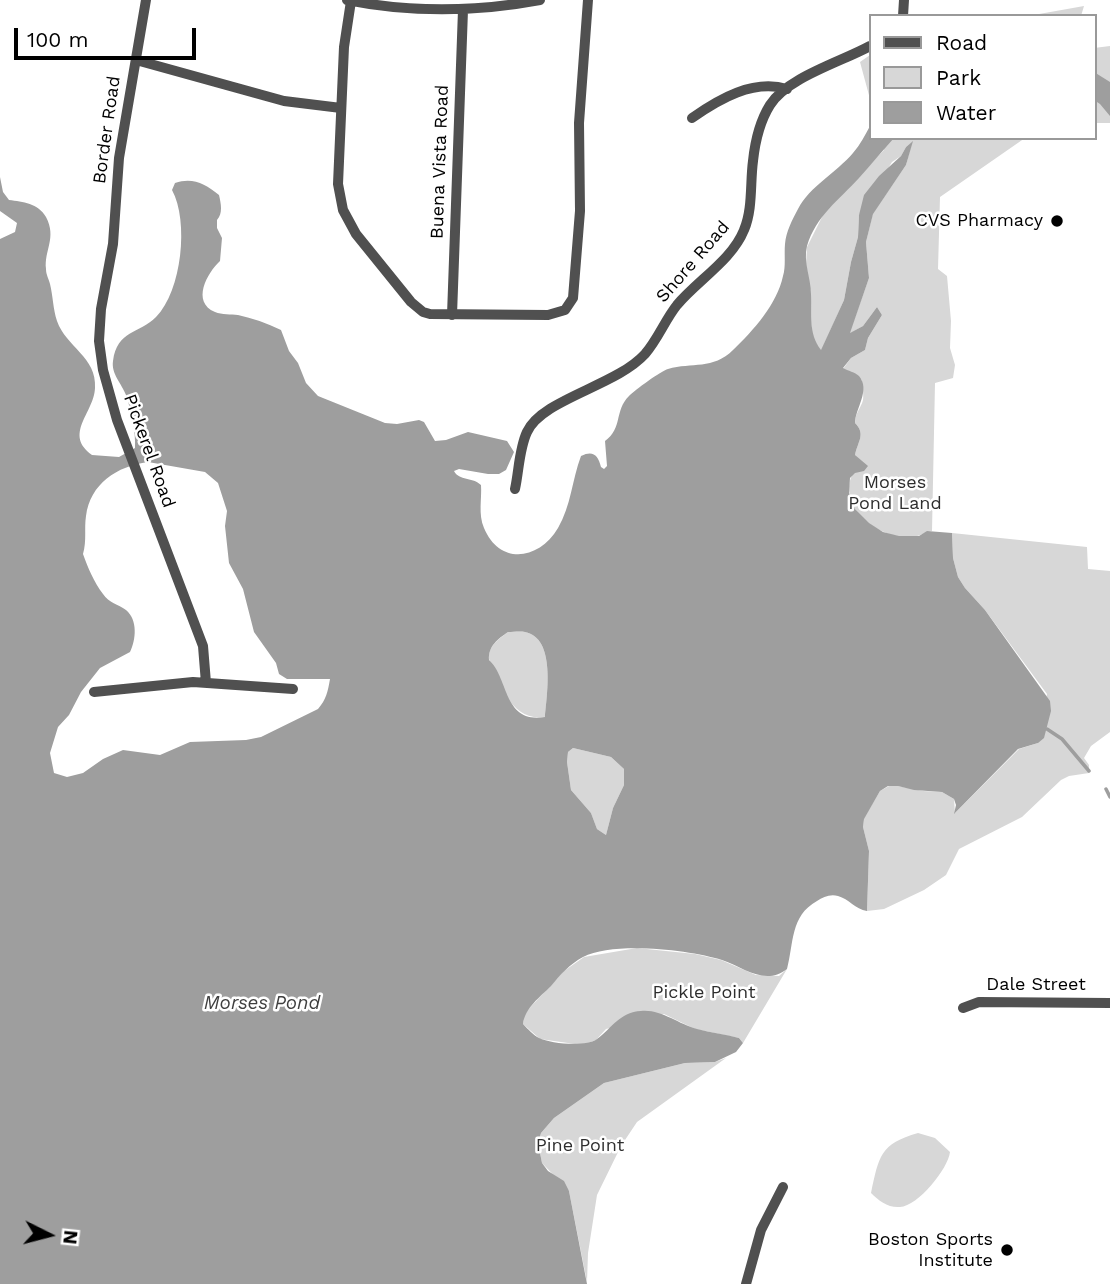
<!DOCTYPE html>
<html>
<head>
<meta charset="utf-8">
<style>
	body { margin:0 }
	#map { position:relative; width:1110px; height:1284px; overflow:hidden; background:#fff; font-family:"Work Sans",sans-serif }
	canvas { display:block }
	.legend { position:absolute; left:869px; top:14px; width:228px; height:126px; box-sizing:border-box; background:#fff; border:2px solid #999; margin:0; padding:9px 12px; list-style:none; font-size:21px; color:#000 }
	.legend li { display:flex; align-items:center; gap:14px; height:35px }
	.legend b { width:35px; border:2px solid #999 }
	.north { position:absolute; left:14px; top:1200px; width:70px; height:70px; -webkit-text-stroke:5px #fff; paint-order:stroke; rotate:96deg; font-size:19px; font-weight:700; line-height:28px; text-align:center; color:#000 }
	.north::after { content:''; display:block; margin:auto; width:24px; height:32px; background:#000; clip-path:polygon(50% 0,100% 100%,50% 72%,0 100%) }
	.scale { position:absolute; left:14px; top:28px; width:182px; height:32px; box-sizing:border-box; border:4px solid #000; border-top:0; padding-left:9px; font-size:21px; line-height:24px; white-space:nowrap; color:#000; -webkit-text-stroke:5px #fff; paint-order:stroke }
</style>
</head>
<body>
<div id="map">
<canvas width="1110" height="1284"></canvas>
<ul class="legend">
<li><b style="height:9px;background:#505050"></b>Road</li>
<li><b style="height:19px;background:#d7d7d7"></b>Park</li>
<li><b style="height:19px;background:#9e9e9e"></b>Water</li>
</ul>
<div class="north">N</div>
<div class="scale">100 m</div>
</div>
<script>
const ctx = document.querySelector('canvas').getContext('2d');
ctx.lineJoin = 'round';
function paint(path, color) { ctx.fillStyle = color; ctx.fill(path, 'evenodd'); }
function strokePath(path, color, width, dash) { ctx.strokeStyle = color; ctx.lineWidth = width; ctx.lineCap = dash ? 'butt' : 'round'; ctx.setLineDash(dash || []); ctx.stroke(path); }
function write(font, color, halo, rows, align = 'center') {
  ctx.font = font + ' "Work Sans",sans-serif'; ctx.lineWidth = 5; ctx.setLineDash([]); ctx.textBaseline = 'middle'; ctx.strokeStyle = halo; ctx.fillStyle = color; for (const [text, x, y, turn = 0] of rows) {
    ctx.save(); ctx.translate(x, y); ctx.rotate((+turn || 0) * Math.PI / 180); ctx.textAlign = isNaN(turn) ? turn : align; if (halo) ctx.strokeText(text, 0, 0); ctx.fillText(text, 0, 0); ctx.restore();
  }
}
paint(new Path2D(`
	M1084 6 1081 16H1028Z
	M1110 46V123H1094V48Z
	M870 55V99L860 62Z
	M881 138H1025L940 197 938 269 947 276 951 321 950 348 955 365 953 378 935 383 932 531C926 531 923 535 917 536 890 542 851 520 849 491 848 479 855 471 858 460L855 455C858 441 866 434 855 423 855 413 861 408 863 400 864 394 862 386 862 380L843 369 851 358 865 350 868 338 882 315 877 307 863 326 849 334 869 278 866 242 873 213 906 165 912 142 906 147 901 156 892 162 859 215 858 237 851 262 844 300 821 351 813 339 811 323V294L806 264 807 247 824 213 884 150Z
	M952 533 1087 547 1088 569 1110 571V732L1091 746 1084 758 1089 765V773L1069 776 1061 780 1022 817 959 849 946 875 924 890 884 909 867 911 869 851 863 827 864 818 880 791 889 786H898L923 791 942 792 954 799 955 813 1019 749 1038 743 1047 694 985 610 965 588 958 577 953 558Z
	M508 632C513 632 520 631 525 632 556 638 547 694 545 717 511 722 500 683 489 659 488 646 499 639 508 632Z
	M573 748 611 757 624 769V785L613 808 606 835 597 829 591 813 571 790 567 762 568 752Z
	M637 948 695 954 721 960 756 975 779 976 787 969 743 1043 739 1038 695 1029 664 1014 606 1029 596 1040 582 1045 540 1039 523 1024 524 1014 564 971 584 957Z
	M726 1058 637 1122 621 1146 597 1195 588 1253 587 1282 569 1191 542 1163 538 1143 541 1133 554 1118 604 1083 685 1063 715 1062Z
	M918 1133 935 1138 950 1152C948 1169 918 1206 900 1207 888 1208 879 1201 871 1193 879 1156 880 1144 918 1133Z`), '#d7d7d7');
paint(new Path2D(`
	M1094 72 1110 82V116L1100 104 1094 100Z
	M870 126V138H894C882 151 871 165 859 178 839 200 816 216 807 246 803 262 811 278 811 294 812 314 808 333 821 350L844 300 851 262 858 237 859 215 864 195 879 176 901 156 906 147 913 141 906 165 873 214 866 242 869 278 850 333 863 326 877 307 882 315 868 338 865 350 851 358 843 368C848 371 855 372 859 376 871 390 855 409 855 423 866 434 858 441 855 455L868 466 864 471 855 473 850 478 849 493 855 509 869 523 883 532 899 536H919L927 531 952 533 953 558 958 577 965 588 985 610 1050 701 1051 711 1044 738 1038 743 1018 749 954 814 956 805 954 799 942 792 914 790 898 786H888L880 791 864 819 863 827 869 851 867 911C855 909 849 899 838 896 830 894 823 897 817 901 790 916 794 943 787 969 765 986 745 968 722 960 690 950 614 941 583 957 570 964 560 975 551 986 540 997 525 1008 523 1024 528 1029 533 1035 539 1038 551 1044 587 1047 597 1039 612 1028 620 1012 641 1011 661 1009 678 1024 697 1029 711 1033 725 1034 739 1038L743 1043 736 1052 715 1062 685 1063 604 1083 554 1118 541 1133 538 1143 542 1163 548 1171 564 1181 569 1191 587 1284H0V239L15 232 17 223 0 211V177L3 192 9 200C23 202 38 203 46 217 57 238 44 250 46 269 46 275 49 279 50 284 53 296 53 309 57 321 66 347 97 357 95 388 94 413 63 434 92 455L119 457 135 448C136 432 131 410 126 395 122 384 111 374 113 361 117 330 139 334 156 317 182 291 189 221 172 190L175 183C193 177 205 184 219 195 221 204 223 213 217 220V228L222 238 220 261C207 273 191 302 215 312 222 315 231 314 238 315 252 318 267 323 281 330L289 351 298 363 306 383 318 396 385 423 397 424 419 420 424 422 435 441 446 440 468 432 507 441 514 452 506 470 499 474H488L459 469 454 471C459 481 473 477 481 485 482 499 478 514 484 528 500 566 539 560 558 528 571 506 572 480 581 456 593 450 598 455 601 467L604 469 607 466 605 441C623 428 614 411 629 396 635 390 661 371 668 369 692 362 713 370 733 350 754 330 777 304 783 276 786 266 784 255 785 244 786 232 792 220 798 209 810 186 836 173 853 153 860 145 865 135 870 126ZM148 462 205 472 218 483 227 511 225 526 229 563 243 589 254 632 276 663 279 674 287 679H330C328 691 326 700 318 709L261 737 246 740 190 742 160 755 123 750 103 759 83 773 67 777 54 773 50 753 58 727 69 715 81 692 100 668 130 652C136 640 138 620 126 610 118 604 109 603 103 594 94 582 88 568 83 554 87 540 84 529 86 516 90 484 117 466 148 462ZM508 632C513 632 520 631 525 632 556 638 547 694 545 717 503 724 509 678 489 660 488 646 498 639 508 632ZM573 748 611 757 624 769V785L613 808 606 835 597 829 591 813 571 790 567 762 568 752Z`), '#9e9e9e');
strokePath(new Path2D(`
	M1047 729 1062 739 1089 771
	M1106 789 1110 797`), '#9e9e9e', 3.5);
strokePath(new Path2D(`
	M146 0 119 158 113 244 101 309 99 341 103 370 117 420 203 646 206 683
	M347 0C412 13 476 12 540 0
	M351 1 344 47 338 184 343 210 356 234 411 302 423 312 430 314 548 315 565 310 573 298 580 211 579 123 588 0
	M903 16 904 0
	M136 60 284 101 341 108
	M692 118C719 99 753 79 787 89
	M452 315 463 10
	M515 489C519 471 519 449 527 432 542 399 616 386 645 354 658 339 665 320 677 305 698 280 732 260 744 230 753 209 750 183 753 161 755 142 760 121 770 105 788 77 841 62 870 46
	M94 692 193 682 293 689
	M963 1008 979 1002 1110 1003
	M746 1284 761 1230 783 1187`), '#505050', 10);
for (const [x, y, r, color] of [
	[1057,221,7,"#000"],
	[1007,1250,7,"#000"]
]) { const dot = new Path2D(); dot.arc(x, y, r, 0, 2 * Math.PI); ctx.fillStyle = color; ctx.fill(dot); strokePath(dot, '#fff', 2.5); }
write('18px', '#000', '#fff', [
	["Border Road",107,130,-82],
	["Buena Vista Road",440,162,-88],
	["Shore Road",693,262,-49],
	["Pickerel Road",149,451,70],
	["Dale Street",1036,985]
]);
write('18px', '#000', '#fff', [
	["CVS Pharmacy",1043,221],
	["Boston Sports",993,1240],
	["Institute",993,1261]
], 'right');
write('18px', '#2e2e2e', '#fff', [
	["Morses",895,483],
	["Pond Land",895,504],
	["Pickle Point",704,993],
	["Pine Point",580,1146]
]);
write('italic 19px', '#3f3f3f', '#fff', [
	["Morses Pond",262,1003]
]);
</script>
</body>
</html>
